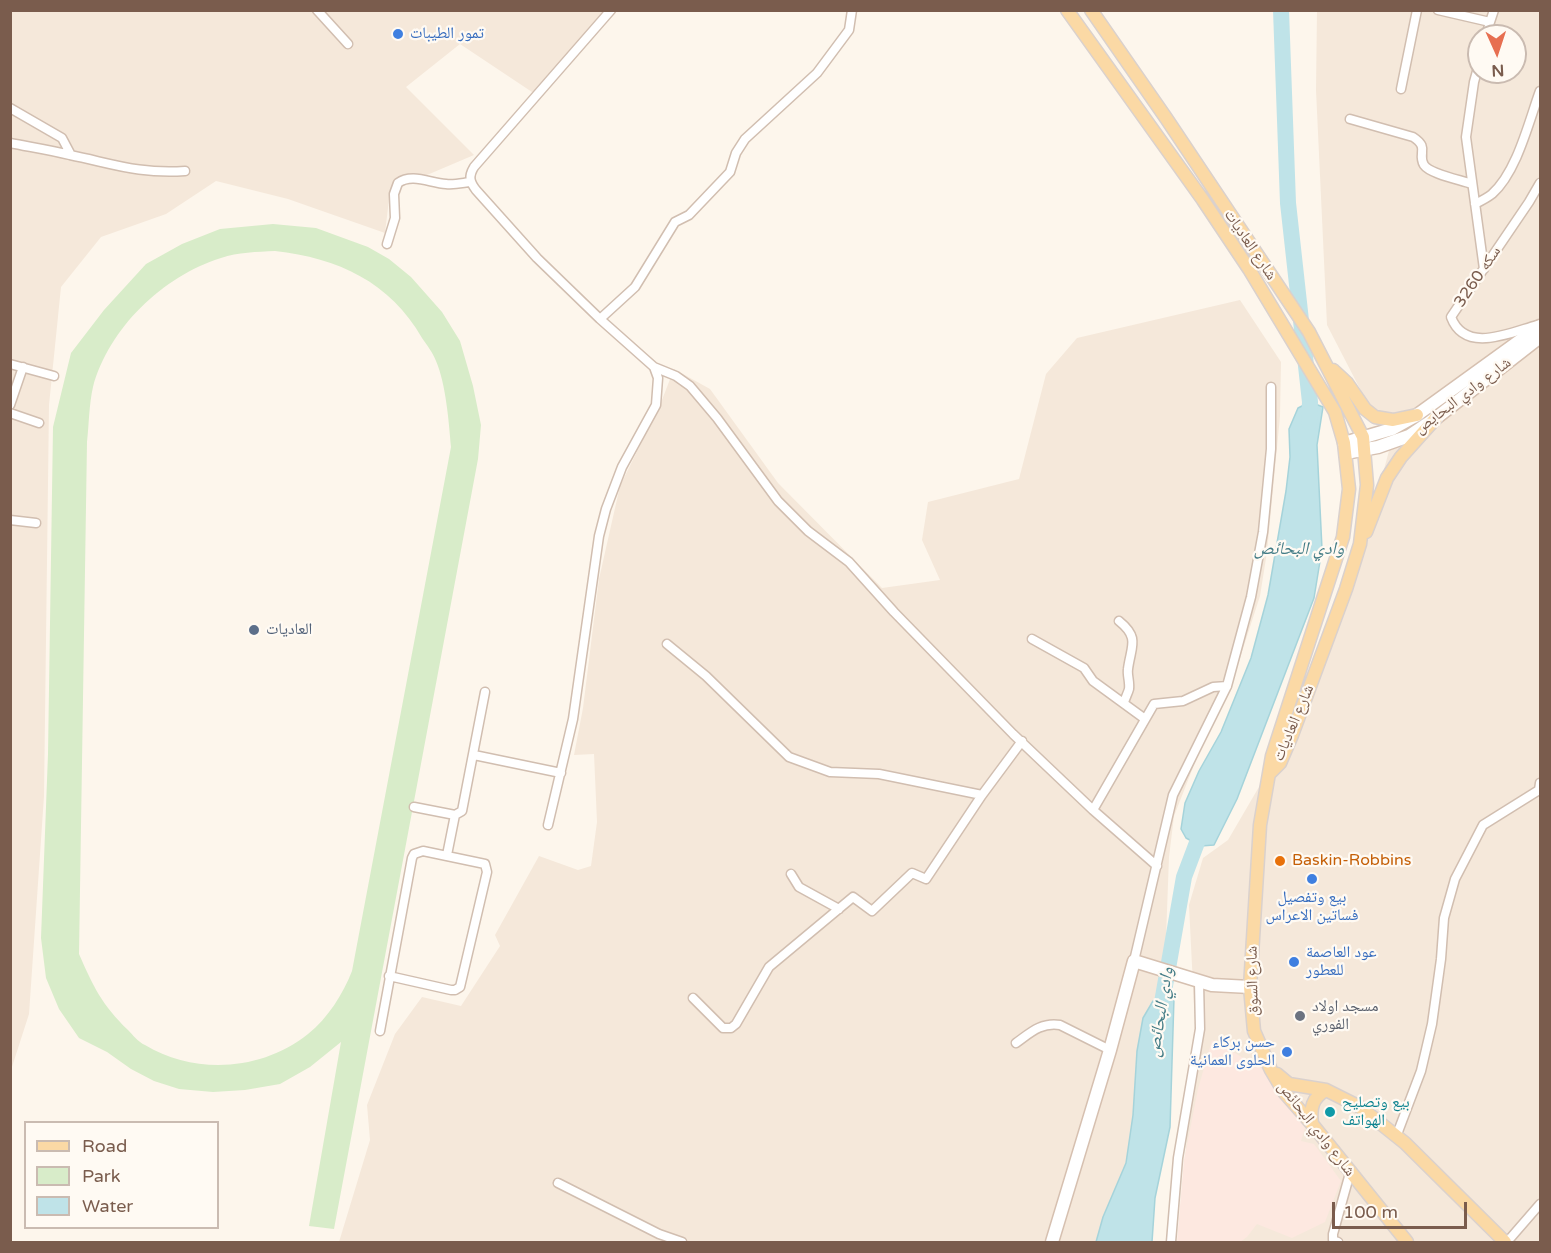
<!DOCTYPE html>
<html>
<head>
<meta charset="utf-8">
<style>
	body { margin:0 }
	#map { position:relative; width:1551px; height:1253px; overflow:hidden; background:#fdf6ec; font-family:"Varela Round",sans-serif }
	canvas { display:block }
	.frame { position:absolute; inset:0; border:12px solid #7a5c4d; pointer-events:none }
	.legend { position:absolute; left:24px; top:1121px; width:195px; height:108px; box-sizing:border-box; background:#fffaf3; border:2px solid #cabbb1; margin:0; padding:8px 10px; list-style:none; font-size:18px; color:#7a5c4d }
	.legend li { display:flex; align-items:center; gap:12px; height:30px }
	.legend b { width:30px; border:2px solid #cabbb1 }
	.north { position:absolute; left:1467px; top:24px; width:60px; height:60px; box-sizing:border-box; background:#fffaf3; border:2px solid #cabbb1; border-radius:50%; rotate:177deg; font-size:16px; font-weight:700; line-height:24px; text-align:center; color:#7a5c4d }
	.north::after { content:''; display:block; margin:auto; width:21px; height:27px; background:#e76f51; clip-path:polygon(50% 0,100% 100%,50% 72%,0 100%) }
	.scale { position:absolute; left:1332px; top:1202px; width:135px; height:27px; box-sizing:border-box; border:3px solid #7a5c4d; border-top:0; padding-left:8px; font-size:18px; line-height:21px; white-space:nowrap; color:#7a5c4d; -webkit-text-stroke:4px #fffaf3; paint-order:stroke }
</style>
</head>
<body>
<div id="map">
<canvas width="1551" height="1253"></canvas>
<div class="frame"></div>
<ul class="legend">
<li><b style="height:8px;background:#fbd9a5"></b>Road</li>
<li><b style="height:16px;background:#d8ecc9"></b>Park</li>
<li><b style="height:16px;background:#bfe3e8"></b>Water</li>
</ul>
<div class="north">N</div>
<div class="scale">100 m</div>
</div>
<script>
const ctx = document.querySelector('canvas').getContext('2d');
ctx.lineJoin = 'round';
function paint(path, color) { ctx.fillStyle = color; ctx.fill(path, 'evenodd'); }
function strokePath(path, color, width, dash) { ctx.strokeStyle = color; ctx.lineWidth = width; ctx.lineCap = dash ? 'butt' : 'round'; ctx.setLineDash(dash || []); ctx.stroke(path); }
function write(font, color, halo, rows, align = 'center') {
  ctx.font = font + ' "Varela Round","Noto Naskh Arabic",sans-serif'; ctx.lineWidth = 4.5; ctx.setLineDash([]); ctx.textBaseline = 'middle'; ctx.strokeStyle = halo; ctx.fillStyle = color; for (const [text, x, y, turn = 0] of rows) {
    ctx.save(); ctx.translate(x, y); ctx.rotate((+turn || 0) * Math.PI / 180); ctx.textAlign = isNaN(turn) ? turn : align; if (halo) ctx.strokeText(text, 0, 0); ctx.fillText(text, 0, 0); ctx.restore();
  }
}
paint(new Path2D(`
	M11 11H605L535 94 460 44 406 87 474 155 427 175 394 180 390 191 385 233 288 199 216 181 166 214 101 237 61 287 49 405 44 796 29 1014 11 1070Z
	M1317 11H1540V1242H1179L1195 1026 1189 905 1203 858 1228 840 1284 744 1379 488 1390 447 1327 325 1316 90ZM1479 36H1515V72H1479Z
	M1240 300 1281 362 1280 416 1267 552 1260 596 1229 692 1198 755 1174 816 1169 857 1164 992 1153 1001 1143 1018 1137 1051 1133 1115 1126 1163 1103 1217 1096 1242H339L370 1140 367 1105 395 1034 422 997 461 1006 500 946 495 935 539 856 578 870 591 866 597 822 594 754 574 755 583 708 599 579 620 486 660 405 674 369 710 389 778 483 882 588 940 580 922 540 928 502 1019 479 1046 374 1077 338Z`), '#f5e8da');
paint(new Path2D(`
	M1212 1040 1261 1068 1305 1128 1301 1141 1314 1144 1341 1181 1325 1222 1292 1238 1257 1224 1247 1237 1240 1242H1177L1184 1160 1198 1089Z`), '#fde8e0');
paint(new Path2D(`
	M273 224 316 228 368 247 389 259 411 277 442 312 460 341 473 386 481 425 478 459 334 1229 309 1226 341 1042 310 1067 280 1084 245 1090 213 1092 179 1089 154 1081 131 1069 107 1052 79 1038 59 1009 46 978 41 938 48 754 53 427 71 353 104 310 146 264 182 244 220 229ZM275 251C338 258 390 282 422 338 427 345 433 353 436 361 446 384 449 423 451 447L352 971C343 994 328 1018 308 1034 262 1071 195 1075 145 1045 138 1042 133 1035 128 1030 102 1005 93 986 79 954L87 442C89 425 89 404 93 387 109 328 163 276 221 258 238 252 257 252 275 251Z`), '#d8ecc9');
const water = new Path2D(`
	M1310 402 1323 407 1317 445 1322 549 1314 598 1237 799 1214 845 1201 846 1186 838 1181 829 1185 803 1199 771 1221 732 1251 658 1268 595 1286 491 1290 457 1289 429 1298 408Z
	M1164 992 1174 998 1170 1127 1155 1198 1152 1242H1096L1103 1217 1126 1163 1133 1115 1137 1051 1143 1018 1153 1001Z`);
paint(water, '#bfe3e8');
strokePath(water, '#a5d3da', 1.5);
strokePath(new Path2D(`
	M1281 10 1288 203 1310 402 1309 422
	M1160 1014 1184 877 1204 824`), '#bfe3e8', 16);
const street = new Path2D(`
	M317 10 348 44
	M1438 10 1490 22 1494 10
	M1486 36 1490 22
	M1479 64 1474 82 1466 137 1484 269
	M1401 89 1417 10
	M10 108 62 138 71 155
	M1350 119 1413 137C1430 148 1417 153 1424 165 1430 174 1461 180 1472 184
	M10 143C30 147 50 150 70 155 114 164 139 174 185 171
	M1475 204C1481 201 1487 198 1492 194 1517 172 1529 121 1540 91
	M387 244 395 218 394 194 398 183C412 173 430 183 446 184 454 185 462 183 470 182
	M600 319 635 287 675 222 689 215 730 172 736 153 745 139 817 73 849 30 852 10
	M1537 325C1509 333 1465 354 1451 317L1529 202 1540 183
	M10 364 54 376
	M654 367 676 376 690 386 717 418 778 501 808 531 849 562 894 612 1013 734 1093 810 1157 866
	M10 405 23 367
	M10 413 39 423
	M10 520 36 523
	M1119 621C1140 638 1131 646 1128 669 1127 675 1130 682 1129 689 1128 693 1125 698 1124 703
	M1032 639 1084 668 1093 681 1145 719
	M667 644 706 676 789 757 830 772 879 774 982 795
	M474 755 561 773
	M414 807 455 815 462 811 485 692
	M1093 810 1154 704 1183 701 1213 687 1227 686
	M548 825 573 719 599 536 606 509 622 467 656 405 658 378 654 367 600 319 537 258 476 190C470 182 468 177 474 167L611 10
	M447 855 455 815
	M791 874 799 887 839 909
	M1134 961 1173 795 1227 686 1251 597 1263 532 1271 449V387
	M693 998 723 1028H731L736 1024 769 967 853 897 872 911 912 873 926 879 982 795 1022 741
	M380 1031 412 858 414 854 423 851 485 864 487 872 460 987 455 990H451L389 976
	M1016 1043C1030 1033 1041 1022 1060 1025L1110 1050
	M1396 1137 1421 1071 1432 1024 1441 959 1444 918 1455 879 1483 825 1539 790 1540 783
	M558 1183 659 1234 682 1242
	M1171 1242 1178 1158 1200 1029 1199 982
	M1338 1242 1333 1240V1234L1350 1173
	M1507 1242 1540 1204`);
const secondary = new Path2D(`
	M1344 443 1392 429 1417 415 1540 326
	M1346 453 1378 447 1409 436 1436 418 1540 337
	M1052 1242 1110 1050 1134 961 1212 985 1250 987`);
const primary = new Path2D(`
	M1067 10 1203 200 1249 269 1335 412 1344 443 1349 489 1343 537 1272 756 1260 825 1250 987 1254 1031 1271 1070 1284 1092 1312 1124 1407 1242
	M1091 10 1166 118 1309 332 1363 437 1367 485 1360 544 1346 589 1292 735 1280 763 1270 773
	M1333 370 1347 383 1365 409 1375 417 1393 420 1417 415
	M1366 532 1387 478 1401 457 1436 418
	M1277 1074 1289 1084 1326 1090 1360 1107 1405 1143 1505 1242
	M1312 1124C1310 1108 1312 1098 1326 1090`);
strokePath(street, '#d1beb0', 11);
strokePath(secondary, '#d6c0b0', 15);
strokePath(primary, '#dad1cd', 15);
strokePath(street, '#fff', 8);
strokePath(secondary, '#fff', 12);
strokePath(primary, '#fbd9a5', 12);
for (const [x, y, r, color] of [
	[398,34,6,"#3f7fe0"],
	[254,630,6,"#5c6f8a"],
	[1280,861,6,"#e8710a"],
	[1312,879,6,"#3f7fe0"],
	[1294,962,6,"#3f7fe0"],
	[1300,1016,6,"#6b7280"],
	[1287,1052,6,"#3f7fe0"],
	[1330,1112,6,"#0f9aa8"]
]) { const dot = new Path2D(); dot.arc(x, y, r, 0, 2 * Math.PI); ctx.fillStyle = color; ctx.fill(dot); strokePath(dot, '#fffaf3', 2); }
write('16px', '#366cbe', '#fffaf3', [
	["تمور الطيبات",410,34],
	["بيع وتفصيل",1312,898,"center"],
	["فساتين الاعراس",1312,916,"center"],
	["عود العاصمة",1306,953],
	["للعطور",1306,971],
	["حسن بركاء",1275,1043,"right"],
	["الحلوى العمانية",1275,1061,"right"]
], 'left');
write('16px', '#7a5c4d', '#fffaf3', [
	["شارع العاديات",1250,245,56],
	["سكه 3260",1478,277,-56],
	["شارع وادي البحايص",1463,396,-37],
	["شارع العاديات",1294,723,-67],
	["شارع السوق",1253,981,-91],
	["شارع وادي البحائص",1316,1129,52]
]);
write('16px', '#4e5e75', '#fffaf3', [
	["العاديات",266,630]
], 'left');
write('16px', '#c56008', '#fffaf3', [
	["Baskin-Robbins",1292,861]
], 'left');
write('16px', '#5b616d', '#fffaf3', [
	["مسجد اولاد",1312,1007],
	["الفوري",1312,1025]
], 'left');
write('16px', '#0d838f', '#fffaf3', [
	["بيع وتصليح",1342,1103],
	["الهواتف",1342,1121]
], 'left');
write('italic 18px', '#437c86', '#fffaf3', [
	["وادي البحائص",1299,549],
	["وادي البحائص",1161,1012,-81]
]);
</script>
</body>
</html>
